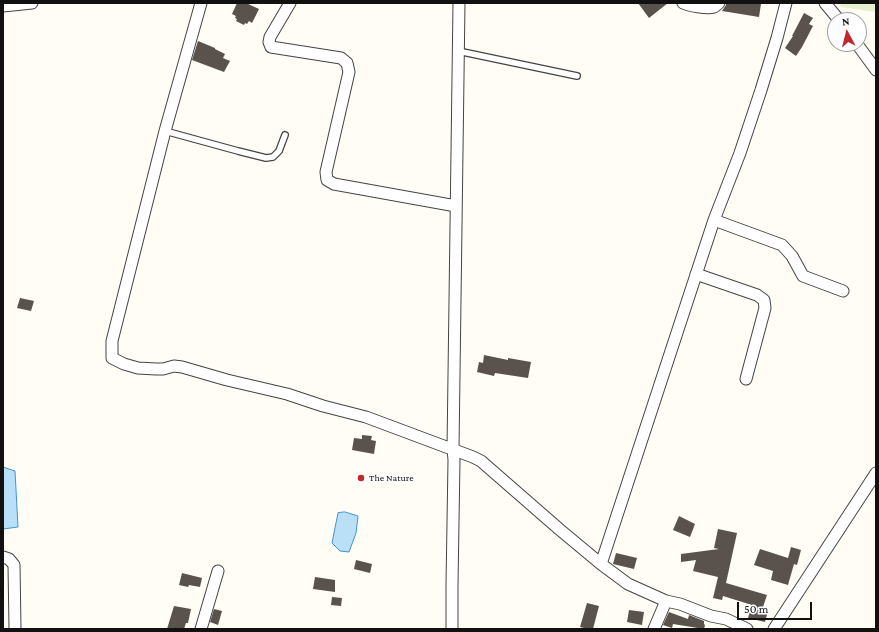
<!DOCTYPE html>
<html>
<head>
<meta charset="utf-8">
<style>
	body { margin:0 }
	#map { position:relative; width:879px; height:632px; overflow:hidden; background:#fffdf5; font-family:"Crimson Pro",serif }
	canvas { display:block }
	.frame { position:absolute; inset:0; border:4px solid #111; pointer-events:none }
	.north { position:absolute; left:827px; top:12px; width:40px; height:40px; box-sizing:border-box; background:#fff; border:1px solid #a0a0a0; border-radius:50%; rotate:353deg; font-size:11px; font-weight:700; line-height:16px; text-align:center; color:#111 }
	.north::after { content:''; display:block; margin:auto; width:14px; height:18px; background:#c4262e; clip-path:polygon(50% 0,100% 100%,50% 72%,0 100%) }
	.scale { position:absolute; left:737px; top:602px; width:75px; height:18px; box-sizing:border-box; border:2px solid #111; border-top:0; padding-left:5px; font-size:12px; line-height:14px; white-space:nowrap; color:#111; -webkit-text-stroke:3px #fff; paint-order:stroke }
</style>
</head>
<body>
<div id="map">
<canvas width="879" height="632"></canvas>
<div class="frame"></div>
<div class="north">N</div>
<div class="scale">50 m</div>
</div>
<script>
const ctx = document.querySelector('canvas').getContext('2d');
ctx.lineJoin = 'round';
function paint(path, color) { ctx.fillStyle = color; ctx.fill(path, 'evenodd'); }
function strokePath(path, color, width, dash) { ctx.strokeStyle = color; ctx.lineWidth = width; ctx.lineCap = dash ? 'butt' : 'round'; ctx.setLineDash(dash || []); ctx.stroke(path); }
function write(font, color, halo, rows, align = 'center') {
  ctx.font = font + ' "Crimson Pro",serif'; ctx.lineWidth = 4; ctx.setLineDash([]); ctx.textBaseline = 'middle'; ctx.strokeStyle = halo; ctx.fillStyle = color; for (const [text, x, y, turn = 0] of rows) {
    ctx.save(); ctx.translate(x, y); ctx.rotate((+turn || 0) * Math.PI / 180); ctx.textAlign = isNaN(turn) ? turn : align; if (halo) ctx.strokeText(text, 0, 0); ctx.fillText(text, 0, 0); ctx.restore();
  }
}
paint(new Path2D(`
	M841 3H876V12L840 7Z`), '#e6f2cf');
const water = new Path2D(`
	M3 467 15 471 18 527 3 529Z
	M345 512 358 516 356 533 349 552 340 551 332 543 338 513Z`);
paint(water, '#b9e0f7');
strokePath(water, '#3f96cf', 1);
paint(new Path2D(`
	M237 3H246L259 9 252 23 249 21 247 24 245 23 244 25 236 21 237 19 235 18 236 16 232 14Z
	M638 3H668L649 18Z
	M726 3H753L761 4 759 17 722 11 726 5Z
	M804 13 813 18 809 24 813 26 802 47 796 56 785 48 793 36H792Z
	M198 41 215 48V49L225 54 223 58 230 61 224 72 192 60Z
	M20 298 34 301 31 311 17 308Z
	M484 355 508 360V358L531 362 528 378 495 373 494 376 477 372 479 362 483 363Z
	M362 435 372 436 371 440 376 441 374 454 352 450 354 438 362 439Z
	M679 516 695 524 690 537 673 530Z
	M718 529 737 533 726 583 767 595 762 610 768 611 765 622 748 618 752 605 723 596 722 600 713 598 718 577 693 571 696 560 681 562V554L719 549 714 548Z
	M791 547 801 550 797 565 794 564 788 585 771 580 773 571 754 565 760 549 788 558Z
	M616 553 637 558 634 569 613 564Z
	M356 560 372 564 370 573 354 569Z
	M182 573 202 578 200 587 189 585 188 587 179 585Z
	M315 577 335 580V592L313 589Z
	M332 597 342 598 341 606 331 605Z
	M587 603 599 606 593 629H588L580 627Z
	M174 606 191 609 188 623H186L184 629H167Z
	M214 609 222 611 218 625 210 622Z
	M629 610 644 612 642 625 627 622Z
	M669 612 688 619 689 615 704 621V624L705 625 704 629 673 624 672 628 663 625Z`), '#5a524d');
const lane = new Path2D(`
	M458 51 577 76
	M165 131 238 151 266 158 273 157 279 151 285 135`);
const street = new Path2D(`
	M201 3 165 131 112 341V358L124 364 138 368 156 369H163L174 366 182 367 227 380 287 394 323 406 366 417 473 457 481 461 559 529 601 564 628 584 666 601 680 604 711 616 726 619 747 629
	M290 3 270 37 269 42 271 47 341 58 347 63 349 72 326 172 327 180 334 184 456 206
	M683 3C689 6 707 9 714 7 715 7 718 4 719 3
	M825 3 839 20
	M3 6 32 3
	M857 44 876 70
	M714 220 782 245 792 256 803 276 843 291
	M696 274 757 295 764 300 765 308 746 379
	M3 557 9 559 14 565 15 629
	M601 564 714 220 740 153 761 90 777 38 786 3
	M201 629 218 571
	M452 629V585L454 460 453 449 459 3
	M654 629 666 601
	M774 629 876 473`);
strokePath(lane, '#444', 8);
strokePath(street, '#444', 13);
strokePath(lane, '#fff', 5.5);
strokePath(street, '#fff', 11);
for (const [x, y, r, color] of [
	[361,478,4,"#c4262e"]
]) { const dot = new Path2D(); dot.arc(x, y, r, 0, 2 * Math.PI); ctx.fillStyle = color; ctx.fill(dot); strokePath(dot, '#fff', 1.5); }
write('10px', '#111', '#fff', [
	["The Nature",369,478]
], 'left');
</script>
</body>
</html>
